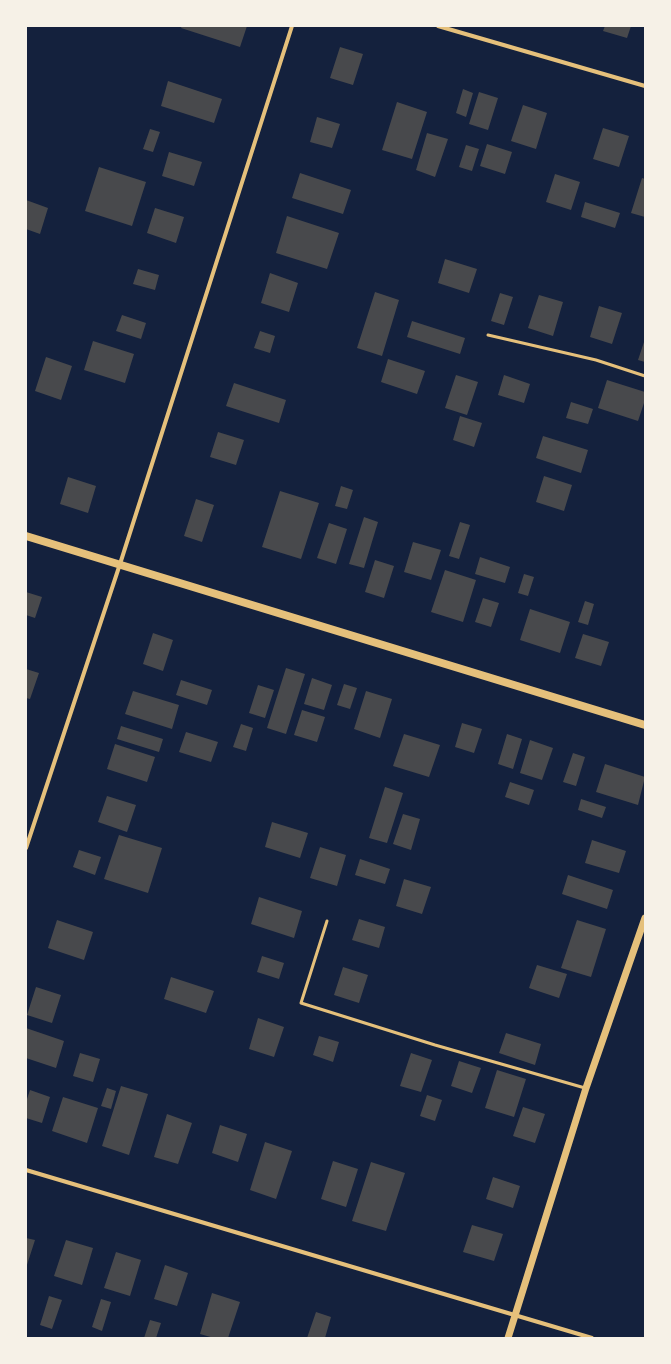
<!DOCTYPE html>
<html>
<head>
<meta charset="utf-8">
<style>
	body { margin:0 }
	#map { position:relative; width:671px; height:1364px; overflow:hidden; background:#14213d; font-family:"PT Sans",sans-serif }
	canvas { display:block }
	.frame { position:absolute; inset:0; border:27px solid #f6f1e7; pointer-events:none }
</style>
</head>
<body>
<div id="map">
<canvas width="671" height="1364"></canvas>
<div class="frame"></div>
</div>
<script>
const ctx = document.querySelector('canvas').getContext('2d');
ctx.lineJoin = 'round';
function paint(path, color) { ctx.fillStyle = color; ctx.fill(path, 'evenodd'); }
function strokePath(path, color, width, dash) { ctx.strokeStyle = color; ctx.lineWidth = width; ctx.lineCap = dash ? 'butt' : 'round'; ctx.setLineDash(dash || []); ctx.stroke(path); }
paint(new Path2D(`
	M182 26H247L240 47 181 28Z
	M605 26H631L627 38 603 31Z
	M340 47 363 54 353 85 330 78Z
	M168 81 222 99 214 123 161 106Z
	M463 89 473 93 466 117 456 113Z
	M479 92 498 98 488 130 469 124Z
	M397 102 427 112 412 159 382 150Z
	M523 105 547 113 536 149 511 141Z
	M317 117 340 124 332 148 310 142Z
	M603 128 629 136 619 167 593 159Z
	M150 129 160 132 153 152 143 149Z
	M427 133 448 139 435 177 416 170Z
	M487 144 512 152 505 174 480 166Z
	M466 145 479 149 472 171 459 167Z
	M169 152 202 162 194 186 162 176Z
	M99 167 146 182 132 226 85 211Z
	M300 173 351 190 343 214 292 198Z
	M555 174 580 182 571 210 546 202Z
	M642 178 645 179V217L631 213Z
	M26 200 48 208 40 234 26 229Z
	M585 202 620 213 615 228 581 217Z
	M155 208 184 217 176 243 147 233Z
	M287 216 339 233 327 269 276 253Z
	M445 259 477 269 469 293 438 283Z
	M138 269 159 275 155 290 133 284Z
	M270 273 298 283 289 312 261 303Z
	M375 292 399 300 382 356 357 348Z
	M500 293 513 297 504 325 491 321Z
	M539 295 563 302 553 336 528 328Z
	M599 306 622 313 612 344 590 337Z
	M122 315 146 323 141 339 116 331Z
	M412 321 465 338 460 354 407 337Z
	M260 331 275 336 270 353 254 348Z
	M645 339V362L638 360Z
	M93 341 134 354 125 383 84 370Z
	M46 357 72 366 61 400 35 391Z
	M388 359 425 371 417 394 381 382Z
	M456 375 478 382 467 415 445 408Z
	M504 375 530 384 524 403 498 395Z
	M607 380 645 392V400L638 421 598 408Z
	M234 383 286 400 279 423 226 406Z
	M571 402 593 409 588 424 566 418Z
	M460 416 482 423 474 447 453 440Z
	M218 432 244 440 236 465 210 457Z
	M543 436 588 450 581 473 536 458Z
	M544 476 572 485 564 511 536 502Z
	M68 477 96 486 88 513 60 504Z
	M341 486 353 490 347 509 335 506Z
	M280 491 319 503 301 559 262 547Z
	M196 499 214 505 202 542 184 536Z
	M364 517 378 522 364 568 349 564Z
	M460 522 470 525 459 559 449 556Z
	M329 523 347 529 336 564 317 558Z
	M413 542 441 550 431 580 404 572Z
	M480 557 510 567 505 583 475 574Z
	M375 560 394 566 384 598 365 592Z
	M445 570 476 580 463 622 431 612Z
	M524 574 534 577 528 596 518 593Z
	M26 592 42 597 35 618 26 615Z
	M483 598 499 603 491 627 475 622Z
	M585 601 594 604 588 625 578 622Z
	M530 609 570 622 560 653 520 640Z
	M153 633 173 640 163 671 143 664Z
	M583 634 609 642 601 666 575 658Z
	M286 668 305 674 286 734 267 728Z
	M26 669 39 673 30 699 26 698Z
	M312 678 332 685 324 710 304 704Z
	M181 680 212 690 207 705 176 695Z
	M344 684 357 688 350 709 337 705Z
	M258 685 274 690 265 718 249 713Z
	M133 691 179 705 172 729 125 714Z
	M366 691 392 699 380 738 354 729Z
	M302 710 325 717 317 742 294 735Z
	M462 723 482 729 474 753 455 747Z
	M241 724 253 728 246 751 233 747Z
	M121 726 163 739 159 752 117 739Z
	M186 732 218 742 211 762 179 752Z
	M404 734 440 745 429 777 393 766Z
	M507 734 522 739 513 769 498 764Z
	M530 740 553 748 542 780 520 773Z
	M115 744 155 757 147 782 107 769Z
	M573 753 585 757 576 786 563 782Z
	M605 764 645 777 638 805 596 792Z
	M510 782 534 790 529 805 505 797Z
	M385 787 403 793 387 843 369 838Z
	M107 796 136 805 127 832 98 822Z
	M581 799 606 807 602 818 578 810Z
	M403 814 420 819 411 850 393 844Z
	M272 822 308 833 300 858 265 847Z
	M119 835 162 848 148 893 104 879Z
	M592 840 626 851 619 873 585 863Z
	M320 847 346 855 337 886 310 878Z
	M79 850 101 857 95 875 73 867Z
	M360 859 390 869 385 884 355 875Z
	M568 875 613 890 607 909 562 894Z
	M404 879 431 887 422 914 396 906Z
	M259 897 302 911 294 938 251 924Z
	M359 919 385 927 379 948 352 940Z
	M57 920 93 932 84 960 48 948Z
	M577 920 606 929 591 977 561 968Z
	M262 956 284 963 279 979 257 972Z
	M537 965 567 974 559 998 529 988Z
	M343 967 368 975 359 1003 334 995Z
	M171 977 214 991 206 1013 164 999Z
	M36 987 61 995 52 1023 27 1015Z
	M258 1018 284 1027 274 1057 249 1049Z
	M26 1028 64 1041 56 1068 26 1058Z
	M506 1033 541 1044 535 1065 499 1053Z
	M319 1036 339 1042 333 1062 313 1055Z
	M80 1053 100 1059 93 1082 73 1076Z
	M411 1053 432 1060 421 1092 400 1086Z
	M459 1061 481 1068 472 1093 451 1086Z
	M497 1070 526 1079 514 1117 485 1108Z
	M121 1086 148 1094 129 1155 102 1146Z
	M107 1088 116 1091 111 1109 101 1106Z
	M30 1090 50 1097 42 1123 26 1118V1102Z
	M427 1095 442 1100 435 1121 420 1116Z
	M63 1097 98 1108 87 1143 52 1131Z
	M523 1107 545 1114 535 1143 513 1136Z
	M167 1114 192 1123 178 1164 154 1157Z
	M220 1125 247 1134 238 1162 212 1153Z
	M265 1142 292 1151 276 1199 250 1190Z
	M333 1161 358 1169 346 1207 321 1199Z
	M371 1162 405 1173 386 1231 352 1221Z
	M493 1177 520 1186 513 1208 486 1199Z
	M472 1225 503 1234 494 1261 463 1252Z
	M26 1238 35 1240 26 1268Z
	M66 1240 93 1248 82 1285 54 1276Z
	M116 1252 141 1260 130 1296 104 1288Z
	M165 1265 188 1273 177 1306 154 1299Z
	M212 1293 240 1302 228 1338H214L200 1334Z
	M49 1296 62 1300 52 1329 40 1325Z
	M101 1299 111 1302 102 1331 92 1327Z
	M316 1312 331 1317 325 1338H307Z
	M150 1320 161 1323 156 1338H144Z`), '#48494c');
strokePath(new Path2D(`
	M488 335 596 360 645 376
	M327 921 301 1003 435 1045 585 1088`), '#e5c07b', 3);
strokePath(new Path2D(`
	M438 26 645 86
	M26 848 120 564 292 26
	M26 1170 592 1338`), '#e5c07b', 4);
strokePath(new Path2D(`
	M508 1338 586 1088 645 918`), '#e5c07b', 7);
strokePath(new Path2D(`
	M26 536 645 725`), '#e5c07b', 8);
</script>
</body>
</html>
